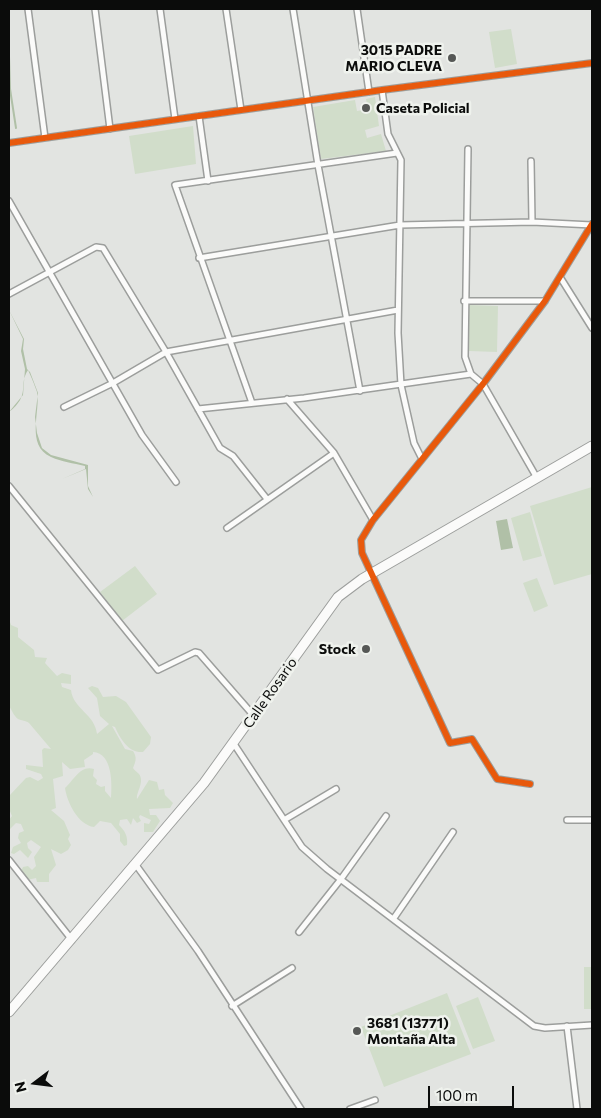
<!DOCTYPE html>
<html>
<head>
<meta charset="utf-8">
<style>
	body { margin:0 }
	#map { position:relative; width:601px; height:1118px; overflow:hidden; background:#e2e4e1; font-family:Commissioner,sans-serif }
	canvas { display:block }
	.frame { position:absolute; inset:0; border:10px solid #0b0c0b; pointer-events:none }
	.north { position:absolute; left:10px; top:1058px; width:50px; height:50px; -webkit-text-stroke:4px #eff2ed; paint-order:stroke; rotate:255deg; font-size:14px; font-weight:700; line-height:20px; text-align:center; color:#0b0c0b }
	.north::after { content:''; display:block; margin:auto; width:18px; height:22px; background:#0b0c0b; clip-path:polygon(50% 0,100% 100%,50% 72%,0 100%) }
	.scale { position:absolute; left:428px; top:1086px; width:86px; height:22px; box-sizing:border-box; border:2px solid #0b0c0b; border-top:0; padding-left:6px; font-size:15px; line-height:18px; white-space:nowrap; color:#0b0c0b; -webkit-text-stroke:4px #eff2ed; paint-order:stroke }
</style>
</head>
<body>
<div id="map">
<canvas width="601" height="1118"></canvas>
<div class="frame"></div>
<div class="north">N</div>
<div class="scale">100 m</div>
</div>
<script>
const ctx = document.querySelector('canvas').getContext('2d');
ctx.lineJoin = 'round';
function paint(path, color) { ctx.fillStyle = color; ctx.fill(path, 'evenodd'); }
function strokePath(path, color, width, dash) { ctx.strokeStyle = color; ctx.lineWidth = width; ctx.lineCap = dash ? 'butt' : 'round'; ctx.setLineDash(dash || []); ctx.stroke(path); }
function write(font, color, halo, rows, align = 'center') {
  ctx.font = font + ' Commissioner,sans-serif'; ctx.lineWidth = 5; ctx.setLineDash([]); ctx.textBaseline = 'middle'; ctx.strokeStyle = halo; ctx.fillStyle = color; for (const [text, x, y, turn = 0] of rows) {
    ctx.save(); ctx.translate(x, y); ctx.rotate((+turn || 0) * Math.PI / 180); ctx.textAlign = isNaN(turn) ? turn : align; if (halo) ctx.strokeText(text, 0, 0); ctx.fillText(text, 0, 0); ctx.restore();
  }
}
paint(new Path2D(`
	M511 29 517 64 495 68 489 32Z
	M375 97 379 126 365 130 367 138 381 134 386 151 321 159 313 107 355 100 357 111 368 109 366 99Z
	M193 126 196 164 135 174 129 136Z
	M469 305 498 306 497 352 469 351Z
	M592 487V574L554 585 530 506Z
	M530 512 542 556 523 561 511 518Z
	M135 566 157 594 122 621 100 592Z
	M537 578 548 606 534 612 523 583Z
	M9 619 11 625 18 628V637L34 650 35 657 47 658 45 663 57 676 62 673 71 675V684L61 683 62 687 71 690C73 709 95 714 97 734L109 724 100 716 97 698 88 688 92 686 98 688 103 697 116 696 126 702 151 737 150 744 143 752C128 753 120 738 115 727L112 726 125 749 133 751C137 757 136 761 133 768 134 770 137 772 139 774 145 782 136 792 137 799L149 780 157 782 159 790 164 789 165 795 173 803 170 808 149 809 150 815H156L160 821 153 832H144V823L149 824 151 820 140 815 139 817 141 821 137 823 133 818 131 825 127 819 120 820 119 825C125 831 128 836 127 845L124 846 120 841V834L111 823 100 821 94 827C78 825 67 802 65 788 75 779 80 765 94 769L93 776 97 780 96 784 101 787 105 786V791L111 798C112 785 113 753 93 752V754L84 760 85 767 70 769 62 762 63 776 53 779 56 808 51 810 64 821 70 835 68 839 71 845 68 850 61 854 51 849 56 865 49 874V882H37L36 878 27 880 21 871 23 867 28 866 32 870 36 866 34 857 41 847 31 840 27 843 28 848 32 852 28 858 20 850 14 854 11 853 13 847 21 843 18 838 19 833 24 831 21 824 16 823 9 830V820L12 816 9 809V796L26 778 30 777 38 781 43 778 41 774 26 769V765L43 767 42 750 44 748 51 749 29 723C25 720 22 721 18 719 13 715 12 710 9 706Z
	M584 967H592V1009H584Z
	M447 993 471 1054 384 1087 361 1027Z
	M478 997 495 1041 473 1049 456 1006Z`), '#d1ddca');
paint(new Path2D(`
	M9 310 24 339 23 349 27 369 30 372 38 393 35 417 37 433 42 448 51 455 88 465V486L93 497 88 489 86 469 62 479 85 469V466C73 463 62 462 51 457 25 445 41 411 37 392 35 386 31 376 28 370 18 385 31 395 9 412L23 395 25 369 21 351 23 339Z
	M507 519 513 548 501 550 496 521Z`), '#b0c0a7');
strokePath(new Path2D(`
	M9 56 10 89 16 128`), '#b0c0a7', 2);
const street = new Path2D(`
	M28 9 45 138
	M95 9 110 129
	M160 9 175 119
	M226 9 241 110
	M293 9 318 165 360 391
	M357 9 369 92
	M382 90 388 134 401 160 398 333 401 385 414 443 422 459
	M199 116 208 181
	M9 143 382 90 592 63
	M468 149 465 357 471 374
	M531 161 532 222
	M9 201 142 435 176 482
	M199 258 400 225 532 222 592 225
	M560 277 592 328
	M9 294 96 247 103 248 166 352 220 448 233 456 267 499
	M464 301H545
	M287 399 334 453 373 520
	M252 403 175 185 397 153
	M64 407 113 383 166 352 398 310
	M198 409 304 398 471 374 483 384 537 478
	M9 486 158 670 195 652 199 653 254 716
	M227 528 334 453
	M234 744 302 847 327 869 534 1026 545 1028 592 1025
	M530 784 497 779 472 739 450 743 362 553 361 540 373 520 483 384 545 301 592 224
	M284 820 336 789
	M567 820H592
	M9 860 72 940
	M136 865 198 951 301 1109
	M394 918 453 832
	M299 932 341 879 386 816
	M232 1006 292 968
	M567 1026 577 1109
	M350 1109 375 1100`);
const primary = new Path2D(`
	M9 1012 204 783 338 597 362 579 592 446`);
strokePath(street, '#9c9e9c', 8);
strokePath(primary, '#9c9e9c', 11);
strokePath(street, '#fbfbfa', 5);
strokePath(primary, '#fbfbfa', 9);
strokePath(new Path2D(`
	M9 143 382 90 592 63
	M530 784 497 779 472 739 450 743 362 553 361 540 373 520 483 384 545 301 592 224`), '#e8590c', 6);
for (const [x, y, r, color] of [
	[452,58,5,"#565856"],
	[366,108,5,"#565856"],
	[366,649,5,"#565856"],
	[357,1031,5,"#565856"]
]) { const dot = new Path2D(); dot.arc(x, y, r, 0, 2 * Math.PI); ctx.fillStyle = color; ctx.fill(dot); strokePath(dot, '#eff2ed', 2); }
write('bold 14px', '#0b0c0b', '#eff2ed', [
	["3015 PADRE",442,50],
	["MARIO CLEVA",442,66],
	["Caseta Policial",376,108,"left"],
	["Stock",356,649],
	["3681 (13771)",367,1023,"left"],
	["Montaña Alta",367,1039,"left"]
], 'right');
write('14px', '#0b0c0b', '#eff2ed', [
	["Calle Rosario",270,693,-55]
]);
</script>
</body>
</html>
